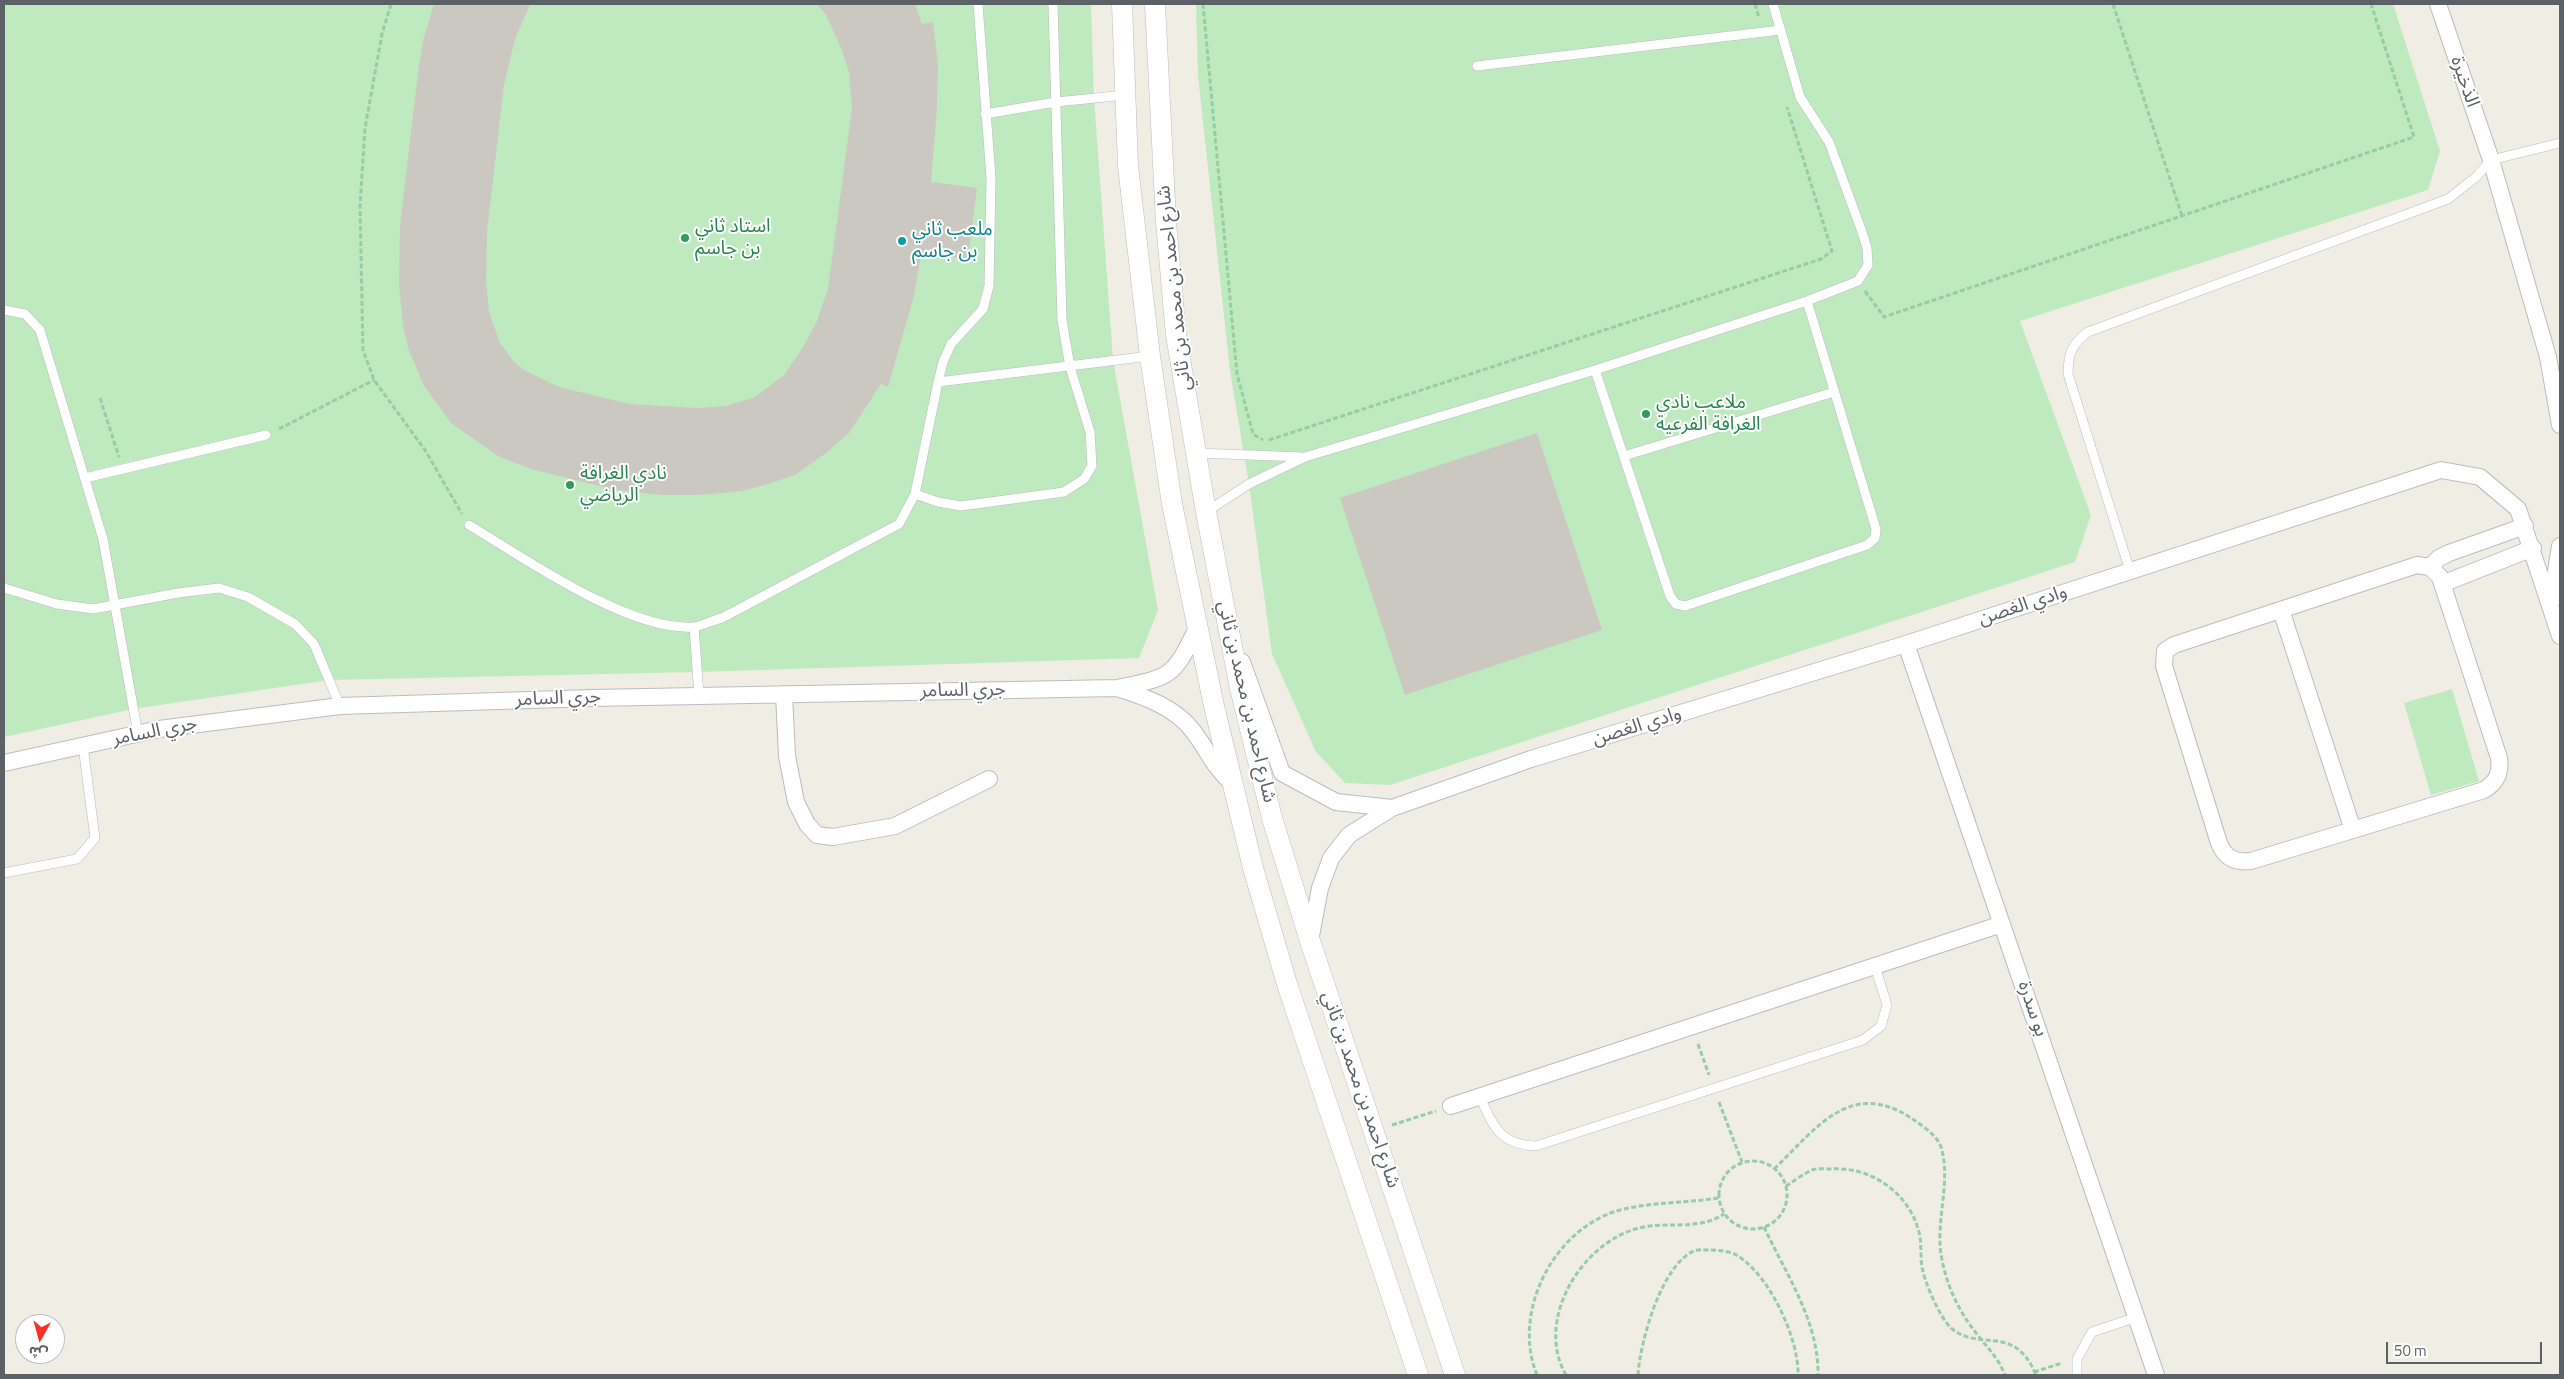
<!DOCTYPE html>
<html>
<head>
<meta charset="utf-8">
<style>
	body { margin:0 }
	#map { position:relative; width:2564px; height:1379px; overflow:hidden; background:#f0ede4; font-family:"Titillium Web","Noto Sans Arabic",sans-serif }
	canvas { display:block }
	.frame { position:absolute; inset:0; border:5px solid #5c6166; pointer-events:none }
	.north { position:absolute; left:15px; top:1314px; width:50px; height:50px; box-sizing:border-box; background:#fff; border:1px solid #bec0c2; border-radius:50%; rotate:187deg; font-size:14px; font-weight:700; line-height:20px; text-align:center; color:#5c6166 }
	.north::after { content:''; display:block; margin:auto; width:18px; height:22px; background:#f83122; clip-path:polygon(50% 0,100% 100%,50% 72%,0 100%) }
	.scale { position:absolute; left:2386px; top:1342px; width:156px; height:22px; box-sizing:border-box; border:2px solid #5c6166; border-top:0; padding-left:6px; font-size:15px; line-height:18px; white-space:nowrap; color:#5c6166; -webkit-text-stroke:4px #fff; paint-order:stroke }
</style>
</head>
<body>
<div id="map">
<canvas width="2564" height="1379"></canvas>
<div class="frame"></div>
<div class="north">ش</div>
<div class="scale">50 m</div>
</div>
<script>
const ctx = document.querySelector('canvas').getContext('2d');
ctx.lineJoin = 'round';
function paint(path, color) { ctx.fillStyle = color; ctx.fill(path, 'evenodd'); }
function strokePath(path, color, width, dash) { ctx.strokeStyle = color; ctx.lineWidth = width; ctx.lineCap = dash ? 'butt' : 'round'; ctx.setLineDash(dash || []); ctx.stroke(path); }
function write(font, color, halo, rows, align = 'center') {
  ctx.font = font + ' "Titillium Web","Noto Sans Arabic",sans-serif'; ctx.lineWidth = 4; ctx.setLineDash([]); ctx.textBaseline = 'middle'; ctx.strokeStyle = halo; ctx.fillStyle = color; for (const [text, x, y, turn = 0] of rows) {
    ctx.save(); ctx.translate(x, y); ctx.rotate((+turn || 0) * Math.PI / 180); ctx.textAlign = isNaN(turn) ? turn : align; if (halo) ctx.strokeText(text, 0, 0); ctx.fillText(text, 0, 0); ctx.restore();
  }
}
paint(new Path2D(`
	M4 4H1091L1094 97 1113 360 1158 610 1139 658 697 672 329 680 133 709 4 737Z
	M1196 4H2393L2440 151 2428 190 2020 321 2091 515 2075 562 1390 785 1345 783 1316 752 1272 654 1249 484 1230 371 1198 76Z
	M2452 689 2479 781 2431 795 2404 703Z`), '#bfeabf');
paint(new Path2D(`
	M434 4H530L515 39 504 85 487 232 486 280 489 312 500 343 514 362 524 370 559 387 630 404 697 408 726 406 755 397 784 375 805 344 817 321 828 289 852 108 849 73 842 50 826 15 817 4H915L922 24 933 22 938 64 937 108 931 182 977 188 968 259 921 254 914 296 888 387 881 384 849 433 826 453 795 475 768 484 742 491 701 495H661L615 490 531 469 498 456 451 423 424 386 409 351 403 325 399 285 400 225 418 73 423 41Z
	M1537 433 1602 630 1405 695 1340 498Z`), '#cbc8c1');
const service = new Path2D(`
	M1477 66 1781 30
	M985 114 1056 102 1125 95
	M4 310 25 314 40 330 103 539 138 734
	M1595 370 1670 596 1676 604 1685 606 1867 545 1875 538 1876 529 1807 301
	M938 382 943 362 951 344 983 309 989 286 991 178 978 4
	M1197 453 1302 457
	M1624 456 1834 392
	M85 478 266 435
	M915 494 938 502 961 506 1064 492 1084 479 1092 466 1090 432 1070 367 1062 320 1053 4
	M1206 512 1249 484 1305 457 1595 370 1807 301 1858 281 1868 265 1867 248 1861 229 1829 142 1800 97 1773 4
	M469 525C524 558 628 631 693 627 702 626 713 620 722 618L899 524 915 494 938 382 1150 356
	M2130 571 2068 374C2068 354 2072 343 2088 332L2448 199 2476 177 2491 160 2560 143
	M4 588 57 604 93 609 178 593 219 588 248 597 295 624 314 644 340 706
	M694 627 699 696
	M4 873 77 859 95 838 83 746
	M1480 1097C1494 1127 1499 1144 1536 1146L1863 1040 1881 1026 1887 1005 1875 966
	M2077 1375V1359L2092 1332 2137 1317`);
const minor = new Path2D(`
	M2438 4 2491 160 2548 357 2560 425
	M2417 565 2430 567 2440 577 2499 758C2501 773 2497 782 2484 790L2251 861C2235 863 2225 858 2219 843L2164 666 2165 651 2174 645Z
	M2430 567 2439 558 2449 553 2525 526
	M2442 584 2533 548
	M2551 603 2560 546
	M2281 610 2353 830
	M1906 644 2156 1375
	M1242 662 1282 773 1336 802 1392 808
	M1117 688C1145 697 1175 707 1193 731 1207 749 1214 768 1232 783
	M784 694 787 756 796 802 807 824 817 835 833 837 895 826 989 779
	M4 763 159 729 340 706 593 698 1117 688C1171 677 1173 678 1197 628
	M1310 941 1320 888 1331 858 1349 835 1392 808 1531 759 1906 644 2441 470 2480 477 2518 509 2560 636
	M1451 1106 2002 924`);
const tertiary = new Path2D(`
	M1122 4 1128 166 1150 356 1172 504 1214 706 1253 868 1287 984 1418 1375
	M1155 4 1166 222 1176 335 1206 512 1240 688 1272 818 1310 941 1455 1375`);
strokePath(service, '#b9bcc1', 10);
strokePath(minor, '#b9bcc1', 18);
strokePath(tertiary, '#b9bcc1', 21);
strokePath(new Path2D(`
	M391 4 382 34 365 128 360 206 363 350 374 380 425 450 462 514
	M1203 4 1237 374 1253 434 1263 440
	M1755 4 1759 18
	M2113 4 2182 216
	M1865 291 1884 317 2414 137 2371 4
	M100 398 119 457
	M279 429 374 380
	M1269 440 1821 259 1832 251 1787 107
	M1698 1044 1709 1075
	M1719 1102 1742 1162
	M1392 1125 1436 1111
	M1719 1195a34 34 0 1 1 68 0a34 34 0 1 1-68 0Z
	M1774 1169C1816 1129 1850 1078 1911 1118 1921 1125 1937 1135 1941 1147 1952 1183 1934 1223 1942 1260 1948 1290 1961 1315 1980 1338 1991 1352 1998 1358 2005 1375
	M1786 1186C1794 1181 1803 1174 1812 1170 1817 1168 1825 1169 1831 1169 1871 1166 1909 1193 1919 1232 1922 1243 1920 1256 1922 1267 1924 1281 1940 1318 1951 1328 1980 1353 2014 1322 2036 1375
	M1764 1227C1786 1274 1819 1322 1818 1375
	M2034 1372 2062 1363
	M1537 1375C1511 1312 1554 1228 1620 1210 1652 1202 1686 1203 1718 1198
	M1566 1375C1534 1320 1582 1242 1639 1228 1668 1221 1699 1231 1724 1214
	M1638 1375C1640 1343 1661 1265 1694 1251 1698 1249 1704 1250 1709 1250 1718 1250 1731 1251 1738 1256 1770 1276 1799 1339 1798 1375`), '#96cca6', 3, [5, 2.5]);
strokePath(service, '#fff', 9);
strokePath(minor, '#fff', 16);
strokePath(tertiary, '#fff', 20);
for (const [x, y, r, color] of [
	[685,238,5,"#2e9e5b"],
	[902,241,5,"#0f9aa8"],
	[1646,414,5,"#2e9e5b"],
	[570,485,5,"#2e9e5b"]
]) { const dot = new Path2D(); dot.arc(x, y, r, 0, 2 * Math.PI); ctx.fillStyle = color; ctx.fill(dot); strokePath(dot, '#fff', 2); }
write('19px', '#5c6166', '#fff', [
	["الذخيرة",2464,82,71],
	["شارع احمد بن محمد بن ثاني",1175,288,-96],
	["وادي الغصن",2023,606,-18],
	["جري السامر",963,691,-1],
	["جري السامر",558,699,-2],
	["شارع احمد بن محمد بن ثاني",1246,702,77],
	["وادي الغصن",1637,727,-17],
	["جري السامر",155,732,-11],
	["بو سدرة",2032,1009,71],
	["شارع احمد بن محمد بن ثاني",1360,1090,71]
]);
write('19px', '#27864d', '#fff', [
	["استاد ثاني",695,227],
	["بن جاسم",695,249],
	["ملاعب نادي",1656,403],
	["الغرافة الفرعية",1656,425],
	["نادي الغرافة",580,474],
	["الرياضي",580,496]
], 'left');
write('19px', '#0d838f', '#fff', [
	["ملعب ثاني",912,230],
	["بن جاسم",912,252]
], 'left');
</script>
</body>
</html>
